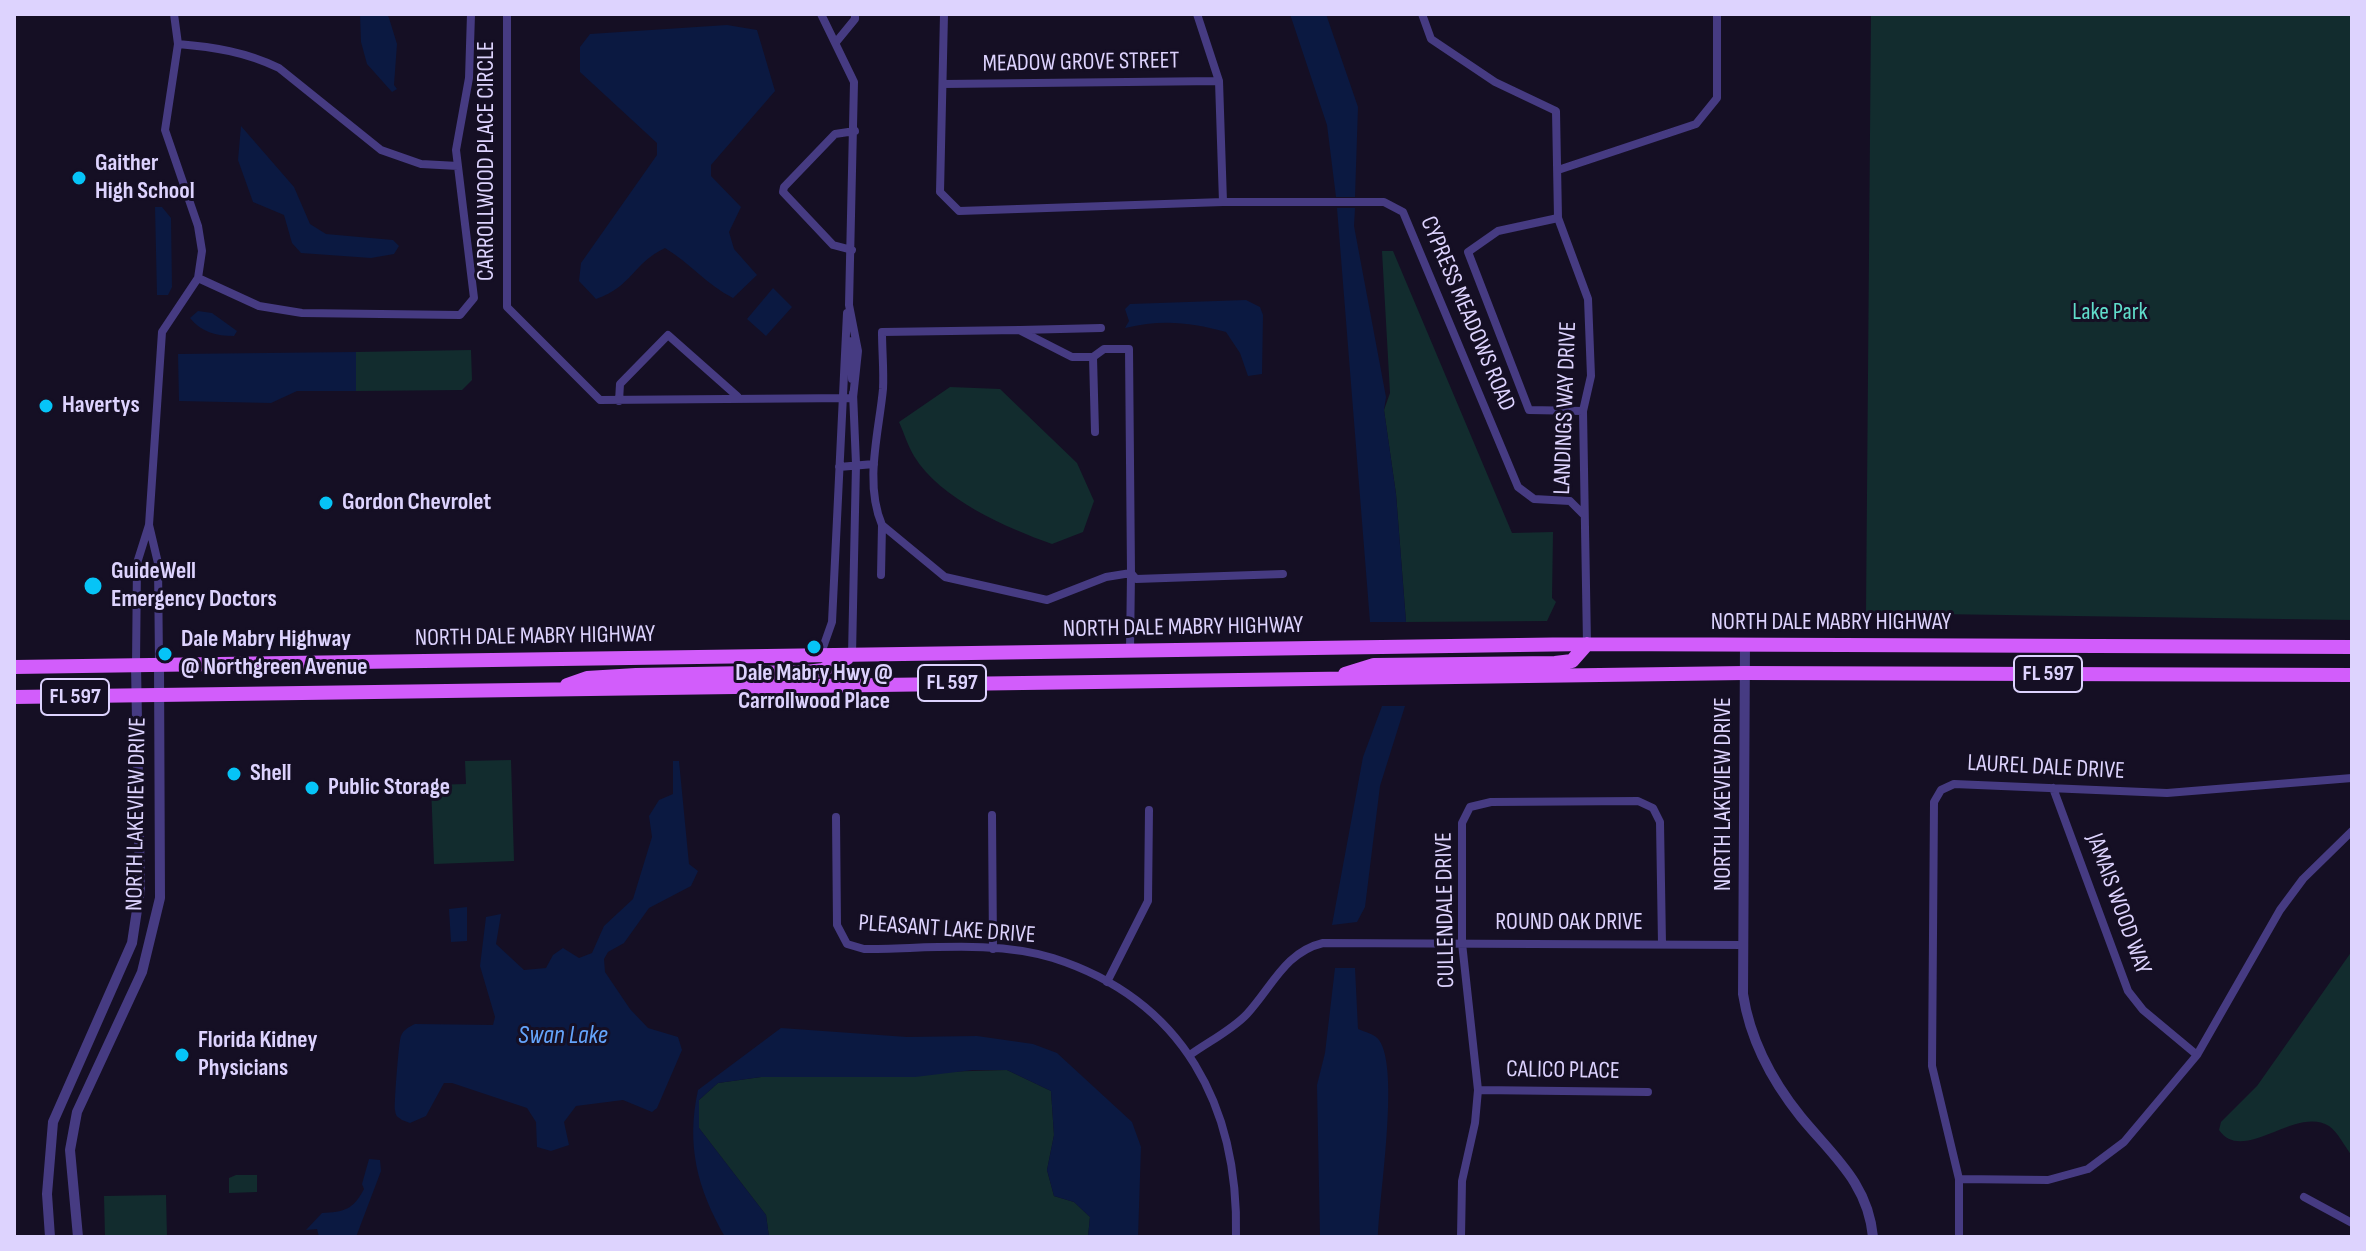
<!DOCTYPE html>
<html>
<head>
<meta charset="utf-8">
<style>
	body { margin:0 }
	#map { position:relative; width:2366px; height:1251px; overflow:hidden; background:#150f24; font-family:"Sofia Sans Condensed",sans-serif }
	canvas { display:block }
	.frame { position:absolute; inset:0; border:16px solid #ddd3fe; pointer-events:none }
</style>
</head>
<body>
<div id="map">
<canvas width="2366" height="1251"></canvas>
<div class="frame"></div>
</div>
<script>
const ctx = document.querySelector('canvas').getContext('2d');
ctx.lineJoin = 'round';
function paint(path, color) { ctx.fillStyle = color; ctx.fill(path, 'evenodd'); }
function strokePath(path, color, width, dash) { ctx.strokeStyle = color; ctx.lineWidth = width; ctx.lineCap = dash ? 'butt' : 'round'; ctx.setLineDash(dash || []); ctx.stroke(path); }
function write(font, color, halo, rows, align = 'center') {
  ctx.font = font + ' "Sofia Sans Condensed",sans-serif'; ctx.lineWidth = 6; ctx.setLineDash([]); ctx.textBaseline = 'middle'; ctx.strokeStyle = halo; ctx.fillStyle = color; for (const [text, x, y, turn = 0] of rows) {
    ctx.save(); ctx.translate(x, y); ctx.rotate((+turn || 0) * Math.PI / 180); ctx.textAlign = isNaN(turn) ? turn : align; if (halo) ctx.strokeText(text, 0, 0); ctx.fillText(text, 0, 0); ctx.restore();
  }
}
paint(new Path2D(`
	M1871 14H2352V620L1866 613Z
	M1382 251H1393L1512 533 1553 532 1552 598 1556 602 1547 621 1406 622 1396 494 1384 410 1390 393Z
	M471 350 472 380 462 390 356 391V352Z
	M950 387 1000 389 1077 463 1094 501 1083 532 1052 544C1007 528 940 499 914 456 908 446 904 433 899 422Z
	M511 760 514 861 434 864 431 785 466 784 465 761Z
	M2352 951V1156C2345 1147 2338 1132 2329 1126 2296 1105 2243 1165 2219 1130L2221 1122 2257 1086Z
	M1007 1070 1051 1091 1054 1135 1047 1170 1054 1196 1074 1202 1090 1217 1088 1237H769L766 1215 699 1128V1100L718 1083 761 1077Z
	M236 1175H257V1192L229 1193V1178Z
	M166 1195 167 1237H105L104 1196Z`), '#122c2e');
paint(new Path2D(`
	M360 14H387L389 18 397 44 394 85 397 89 392 92 367 64 361 42Z
	M1290 14H1326L1358 107 1355 197H1336L1327 125Z
	M727 25 757 30 775 91 711 165V176L741 207 729 232 734 249 757 275 733 298C707 285 690 263 665 248 633 263 633 286 596 299L579 281 581 263 657 155V143L580 72V47L590 34Z
	M241 126 294 187 310 224 326 234 393 240 399 246 394 254 371 258 301 253 292 243 284 215 253 202 238 160Z
	M155 207H162L171 218 172 287 168 295H157Z
	M1337 208H1355L1354 226 1386 397 1384 410 1396 494 1406 622H1370Z
	M773 288 792 307 766 336 747 319Z
	M1246 300 1260 307 1263 315 1262 374 1248 376 1240 353 1226 332C1191 322 1161 319 1125 328L1129 321 1125 309 1130 304Z
	M198 311 212 313 237 331 234 336C216 336 201 332 190 318Z
	M356 352V391H297L271 403 179 401 178 354Z
	M1382 706H1405L1380 786 1365 907 1357 922 1332 925 1363 757Z
	M673 761H679L689 864 698 871 691 886 649 908 624 943 608 952 604 959 605 972 630 1009 648 1028 678 1037 682 1050 657 1108 652 1112 623 1100 576 1106 564 1122 569 1145 551 1151 537 1147 536 1122 527 1108 452 1083H444L426 1116 410 1123 402 1120C397 1116 396 1117 395 1110 394 1104 399 1039 401 1036 404 1029 409 1027 415 1024L493 1025 495 1017 480 966 486 917 501 914 496 944 524 970 546 968 553 955 563 948 579 958 592 953 604 926 633 899 652 837 649 816 659 800 673 794Z
	M467 907V941L451 942 449 909Z
	M1335 968H1355L1358 1029C1365 1032 1375 1034 1379 1040 1400 1069 1379 1196 1378 1237H1320L1317 1085 1325 1053Z
	M781 1028 907 1037 977 1036 1033 1044 1057 1053 1132 1122 1141 1147 1138 1237H1088L1090 1217 1074 1202 1054 1196 1047 1170 1054 1135 1051 1091 1007 1070H973L915 1077H761L718 1083 699 1100V1128L766 1215 769 1237H725C697 1188 686 1145 698 1090Z
	M369 1159 380 1160 381 1171 356 1237H319L317 1229 306 1230 322 1213C344 1212 353 1210 364 1189L362 1184Z`), '#0b1941');
strokePath(new Path2D(`
	M507 14V307L600 400 853 398
	M821 14 854 82 849 305 858 351 853 398
	M944 14 940 192 959 211 1223 202H1384L1403 212 1518 487 1534 499 1570 501 1583 514
	M1197 14 1219 81 1223 202
	M1422 14 1431 39 1495 82 1556 111 1558 218 1588 299 1591 376 1583 411 1587 644
	M837 41 855 19V14
	M178 44C214 47 246 52 279 68L381 150 421 164 458 166
	M943 84 1219 81
	M1558 170 1696 124 1717 98V14
	M1558 218 1498 231 1468 252 1529 410 1583 411
	M852 250 833 245 783 192 784 187 835 134 855 131
	M198 278 259 306 302 313 460 315 474 298 456 150 469 78 471 14
	M1020 330 1101 328
	M852 341V379
	M1093 357 1104 349H1129L1131 573 1136 579 1283 574
	M619 401 620 384 668 335 737 396
	M839 467 874 464
	M149 525 158 563 159 664
	M882 525C864 483 879 432 883 389 884 370 882 351 882 332L1019 330 1072 357H1093L1095 432
	M881 575 882 525 945 577 1047 600 1106 577 1131 573 1130 651
	M852 655 856 464 853 393
	M820 656 832 622 847 313
	M136 665 137 563 149 525 162 332 198 278 202 251 198 226 165 130 178 44 174 14
	M2053 788 2128 991 2143 1010 2197 1055
	M992 815 993 949
	M836 817 837 925 847 944 864 949C924 949 995 940 1053 958 1184 1000 1239 1107 1236 1237
	M1107 982 1148 901 1149 810
	M1190 1055C1208 1042 1232 1030 1247 1014 1272 987 1285 952 1323 943L1743 945
	M1478 1090 1648 1092
	M1959 1179 2048 1180 2088 1169 2124 1142 2197 1055 2280 910 2303 879 2352 831
	M2304 1197 2352 1223
	M1461 1237 1462 1181 1475 1123 1478 1090 1462 943V823L1470 807 1491 802 1638 801 1653 808 1660 822 1662 944
	M1959 1237V1179L1932 1066 1934 802 1941 790 1954 784 2167 793 2352 778`), '#463b82', 8);
strokePath(new Path2D(`
	M1745 644 1743 994C1750 1039 1772 1081 1801 1117 1833 1156 1868 1183 1873 1237
	M50 1237 47 1194 53 1122 132 943 140 890 136 665
	M78 1237 70 1150 77 1112 142 972 160 898 159 664`), '#463b82', 10);
strokePath(new Path2D(`
	M14 667 1587 644 2352 647
	M1345 674 1374 665 1555 663 1572 661 1587 644
	M567 685 587 678 636 675 806 672 823 670 847 658
	M14 697 1744 673 2352 675`), '#d25dfb', 14);
for (const [x, y, r, color] of [
	[79,178,8,"#06c4f7"],
	[46,406,8,"#06c4f7"],
	[326,503,8,"#06c4f7"],
	[93,586,10,"#06c4f7"],
	[814,647,8,"#06c4f7"],
	[165,654,8,"#06c4f7"],
	[234,774,8,"#06c4f7"],
	[312,788,8,"#06c4f7"],
	[182,1055,8,"#06c4f7"]
]) { const dot = new Path2D(); dot.arc(x, y, r, 0, 2 * Math.PI); ctx.fillStyle = color; ctx.fill(dot); strokePath(dot, '#150f24', 3); }
for (const [x, y, w] of [
	[2048,674,68],
	[952,683,68],
	[75,697,68]
]) { const box = new Path2D(); box.roundRect(x - w / 2, y - 18, w, 36, 6); ctx.fillStyle = '#150f24'; ctx.fill(box); strokePath(box, '#ddd3fe', 2); }
write('bold 22px', '#ddd3fe', null, [
	["FL 597",2048,674],
	["FL 597",952,683],
	["FL 597",75,697]
]);
write('24px', '#ddd3fe', '#150f24', [
	["MEADOW GROVE STREET",1081,63,-1],
	["CARROLLWOOD PLACE CIRCLE",487,161,-90],
	["CYPRESS MEADOWS ROAD",1467,314,67],
	["LANDINGS WAY DRIVE",1566,408,-88],
	["NORTH DALE MABRY HIGHWAY",1831,623],
	["NORTH DALE MABRY HIGHWAY",1183,628,-1],
	["NORTH DALE MABRY HIGHWAY",535,637,-1],
	["LAUREL DALE DRIVE",2046,768,3],
	["NORTH LAKEVIEW DRIVE",1724,794,-90],
	["NORTH LAKEVIEW DRIVE",137,814,-89],
	["JAMAIS WOOD WAY",2118,904,70],
	["CULLENDALE DRIVE",1446,910,-91],
	["ROUND OAK DRIVE",1569,923],
	["PLEASANT LAKE DRIVE",947,930,4],
	["CALICO PLACE",1563,1071,1]
]);
write('bold 24px', '#ddd3fe', '#150f24', [
	["Gaither",95,164],
	["High School",95,192],
	["Havertys",62,406],
	["Gordon Chevrolet",342,503],
	["GuideWell",111,572],
	["Emergency Doctors",111,600],
	["Dale Mabry Highway",181,640],
	["@ Northgreen Avenue",181,668],
	["Dale Mabry Hwy @",814,674,"center"],
	["Carrollwood Place",814,702,"center"],
	["Shell",250,774],
	["Public Storage",328,788],
	["Florida Kidney",198,1041],
	["Physicians",198,1069]
], 'left');
write('24px', '#60ddcb', '#150f24', [
	["Lake Park",2110,313]
]);
write('italic 26px', '#64a4fb', '#150f24', [
	["Swan Lake",563,1036]
]);
</script>
</body>
</html>
